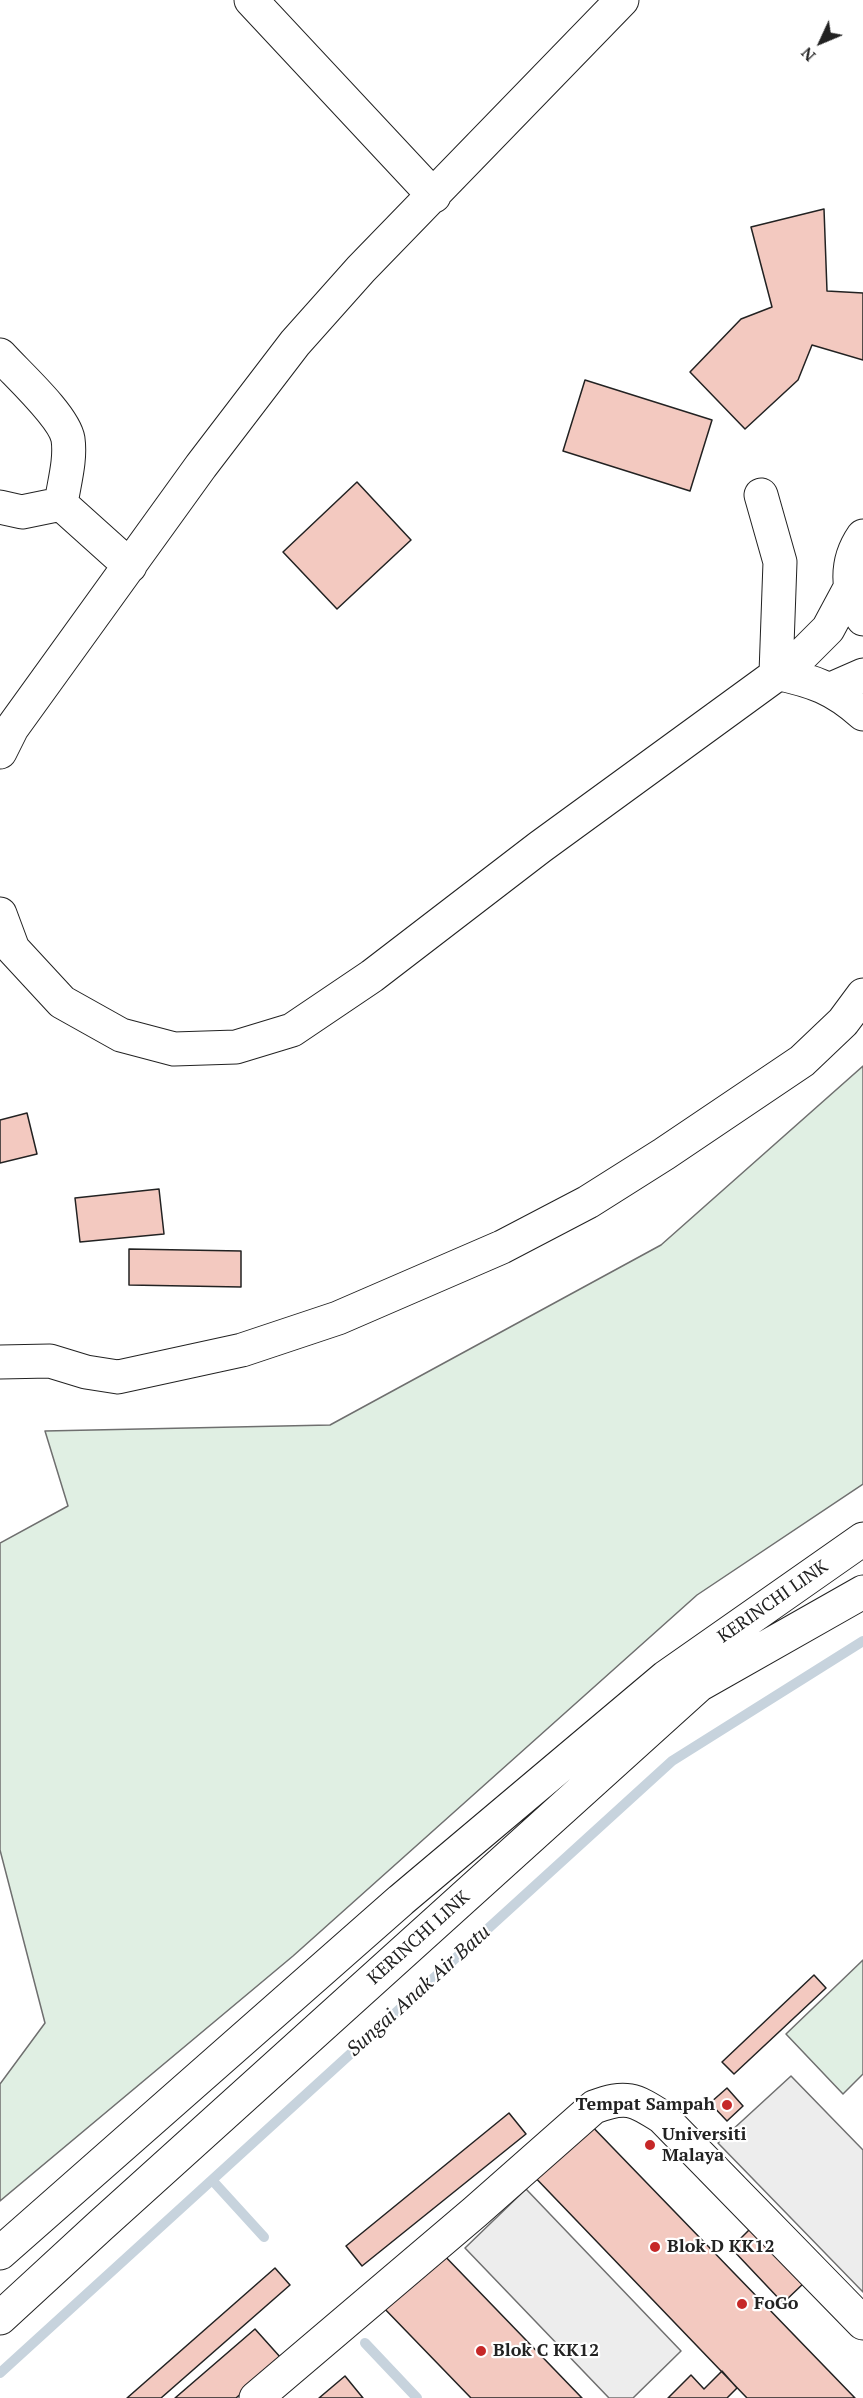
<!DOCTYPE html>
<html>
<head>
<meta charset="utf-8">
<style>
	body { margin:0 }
	#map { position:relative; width:863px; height:2398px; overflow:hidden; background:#fff; font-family:"PT Serif",serif }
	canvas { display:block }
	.north { position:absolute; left:791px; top:12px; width:60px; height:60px; -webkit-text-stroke:4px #fff; paint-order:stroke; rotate:226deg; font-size:16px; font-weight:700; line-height:24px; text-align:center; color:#222 }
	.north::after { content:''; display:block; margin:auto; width:21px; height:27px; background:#222; clip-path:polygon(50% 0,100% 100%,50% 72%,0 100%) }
</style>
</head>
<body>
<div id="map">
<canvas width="863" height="2398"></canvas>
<div class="north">N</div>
</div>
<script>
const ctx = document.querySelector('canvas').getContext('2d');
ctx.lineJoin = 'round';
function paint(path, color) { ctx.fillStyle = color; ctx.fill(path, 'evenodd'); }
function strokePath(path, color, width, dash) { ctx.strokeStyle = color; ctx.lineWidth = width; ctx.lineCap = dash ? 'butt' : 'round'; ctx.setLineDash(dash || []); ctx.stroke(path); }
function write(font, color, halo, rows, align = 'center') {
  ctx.font = font + ' "PT Serif",serif'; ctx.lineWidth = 4.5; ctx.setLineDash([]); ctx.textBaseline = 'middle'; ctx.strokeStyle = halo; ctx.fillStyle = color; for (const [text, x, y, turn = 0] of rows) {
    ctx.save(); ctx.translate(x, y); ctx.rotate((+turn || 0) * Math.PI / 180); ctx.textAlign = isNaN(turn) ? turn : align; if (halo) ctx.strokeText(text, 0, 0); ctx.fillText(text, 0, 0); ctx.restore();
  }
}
const green = new Path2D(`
	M863 1066V1484L697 1595 293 1956 0 2201V2084L45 2023 0 1850V1543L68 1506 45 1431 330 1425 661 1245Z
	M863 1960V2074L843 2094 786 2034Z`);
paint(green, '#e0efe3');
strokePath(green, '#6f6f6f', 1.5);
const parking = new Path2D(`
	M791 2076 863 2150V2292L718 2143Z
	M526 2189 681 2351 633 2398H609L465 2248Z`);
paint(parking, '#ededed');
strokePath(parking, '#6f6f6f', 1.5);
strokePath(new Path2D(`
	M212 2180 264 2237
	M365 2343 417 2398
	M0 2373 672 1761 863 1641`), '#c7d3dd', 10);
const building = new Path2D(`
	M824 209 827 291 863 293V360L812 345 798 380 745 429 690 372 741 319 772 307 751 227Z
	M585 380 712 420 690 491 563 451Z
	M357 482 411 540 337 609 283 552Z
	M27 1113 37 1154 0 1163V1120Z
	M159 1189 164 1234 80 1242 75 1198Z
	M129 1249 241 1251V1287L129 1285Z
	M814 1975 826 1988 734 2074 722 2062Z
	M727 2088 743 2106 727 2121 710 2103Z
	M509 2113 526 2134 362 2266 346 2246Z
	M583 2117 855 2398H747L528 2170Z
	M752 2227 805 2282 783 2303 731 2248Z
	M438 2249 582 2398H471L380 2304Z
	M275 2268 290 2285 161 2398H127Z
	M255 2329 281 2358 236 2398H175Z
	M722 2371 737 2388 727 2398H668L691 2375 704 2389Z
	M345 2376 363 2398H319Z`);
paint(building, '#f3c9c0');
strokePath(building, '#222', 1.5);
const minor = new Path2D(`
	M251 0 434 196
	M0 355C17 374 64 416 68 439 71 460 64 483 61 504
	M761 495 780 562 776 673
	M61 504 130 566
	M0 507 22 512 61 504
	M863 536C845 562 846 592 863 619
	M776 673C813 681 834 688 863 714
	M831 689 863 675
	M0 752 12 728 201 466 295 343 361 269 622 0
	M0 914 13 949 62 1002 121 1035 174 1049 236 1047 292 1030 372 976 540 847 798 659 828 629 850 588
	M0 1362 50 1361 86 1372 118 1377 242 1350 338 1318 502 1247 588 1202 664 1154 802 1061 843 1022 863 995
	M256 2398 475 2212 594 2107C626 2095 634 2099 662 2117L863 2323`);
const highway = new Path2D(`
	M0 2253 401 1900 666 1677 863 1539
	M0 2318 100 2226 699 1685 863 1592`);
strokePath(minor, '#222', 35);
strokePath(highway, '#222', 35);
strokePath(minor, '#fff', 33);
strokePath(highway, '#fff', 33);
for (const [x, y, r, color] of [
	[727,2105,6,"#c62828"],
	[650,2145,6,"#c62828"],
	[655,2247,6,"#c62828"],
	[742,2304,6,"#c62828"],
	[481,2351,6,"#c62828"]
]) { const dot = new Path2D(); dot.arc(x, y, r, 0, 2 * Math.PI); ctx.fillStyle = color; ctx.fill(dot); strokePath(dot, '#fff', 2); }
write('18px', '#222', '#fff', [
	["KERINCHI LINK",773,1602,-35],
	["KERINCHI LINK",419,1938,-42]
]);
write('bold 18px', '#222', '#fff', [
	["Tempat Sampah",715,2105,"right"],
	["Universiti",662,2135],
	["Malaya",662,2156],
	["Blok D KK12",667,2247],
	["FoGo",754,2304],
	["Blok C KK12",493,2351]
], 'left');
write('italic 20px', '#222', '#fff', [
	["Sungai Anak Air Batu",419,1991,-42]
]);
</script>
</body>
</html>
